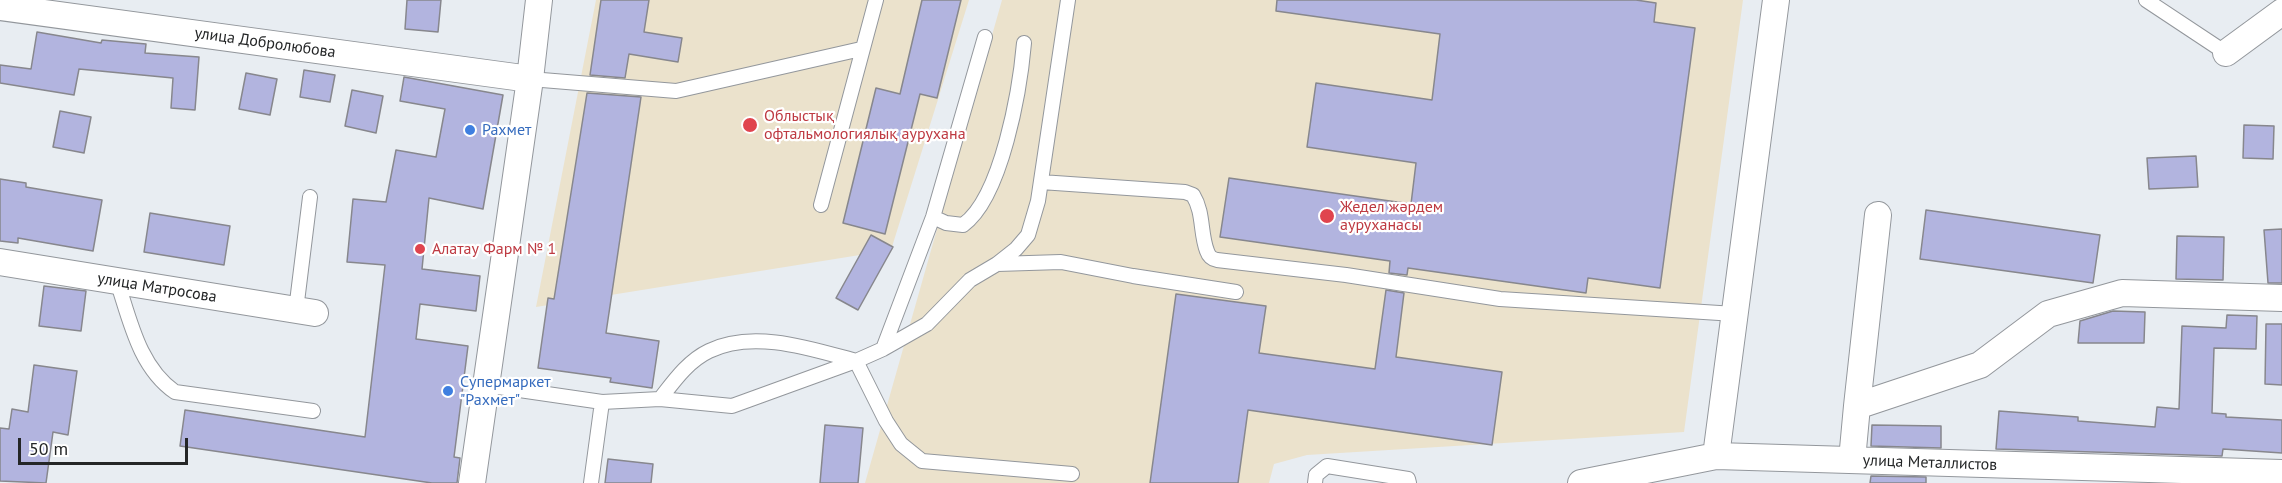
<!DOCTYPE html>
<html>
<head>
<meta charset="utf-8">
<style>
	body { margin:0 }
	#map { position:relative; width:2282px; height:483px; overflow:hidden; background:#e8edf2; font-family:"PT Sans",sans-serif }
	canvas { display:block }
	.scale { position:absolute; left:18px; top:438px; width:170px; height:27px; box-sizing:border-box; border:3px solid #242627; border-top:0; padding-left:8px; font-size:18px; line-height:21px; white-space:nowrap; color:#242627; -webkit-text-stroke:4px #fff; paint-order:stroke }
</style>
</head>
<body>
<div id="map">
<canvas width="2282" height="483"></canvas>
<div class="scale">50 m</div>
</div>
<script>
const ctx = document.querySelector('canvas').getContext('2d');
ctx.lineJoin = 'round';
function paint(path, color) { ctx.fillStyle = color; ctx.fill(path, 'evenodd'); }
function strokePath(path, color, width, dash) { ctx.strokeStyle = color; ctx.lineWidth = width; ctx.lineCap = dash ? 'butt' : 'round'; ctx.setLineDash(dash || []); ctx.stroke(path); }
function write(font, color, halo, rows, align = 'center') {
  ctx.font = font + ' "PT Sans",sans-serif'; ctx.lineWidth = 4.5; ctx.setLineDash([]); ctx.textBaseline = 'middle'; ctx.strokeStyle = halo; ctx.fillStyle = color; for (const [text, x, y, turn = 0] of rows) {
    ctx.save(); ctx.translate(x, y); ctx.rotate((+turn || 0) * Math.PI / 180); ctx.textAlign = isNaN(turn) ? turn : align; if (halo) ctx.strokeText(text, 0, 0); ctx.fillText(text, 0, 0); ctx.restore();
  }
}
paint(new Path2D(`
	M596 0H969L891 250 536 307Z
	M1002 0H1743L1684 432 1307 455 1274 464 1269 483H865Z`), '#ebe2cc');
const building = new Path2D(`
	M407 0H441L438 32 405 29Z
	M601 0H649L644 32 682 38 678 62 629 54 625 78 590 75Z
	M922 0H961L937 98 920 94 885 234 843 223 876 88 900 94Z
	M1277 0H1636L1656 3 1654 22 1695 28 1660 288 1588 278 1586 293 1408 268 1407 275 1389 273 1390 261 1220 237 1229 178 1411 204 1416 163 1307 147 1316 83 1432 100 1440 34 1276 11Z
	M37 32 101 43 102 40 146 44 145 53 199 57 195 110 171 108 173 78 79 69 74 95 0 83V65L31 69Z
	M304 70 335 75 330 102 300 97Z
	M246 73 277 79 270 115 239 109Z
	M404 77 503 95 483 209 429 198 422 269 480 276 476 311 420 304 416 339 468 346 454 457 460 458 457 483H432L180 446 185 410 365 437 385 265 347 262 353 199 386 202 396 150 436 157 445 109 400 101Z
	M352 90 383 96 376 133 345 126Z
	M587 93 641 97 606 333 659 341 652 388 610 382 611 378 538 368 548 298 554 299Z
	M60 111 91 117 84 153 53 147Z
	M2244 125 2274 126 2273 159 2243 158Z
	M2196 156 2198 187 2149 189 2147 158Z
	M0 179 26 183V187L102 200 93 251 18 238V243L0 241Z
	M1926 210 2100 235 2093 283 1920 259Z
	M150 213 230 226 224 265 144 252Z
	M2282 229V283H2268L2264 230Z
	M871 235 893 247 858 310 836 298Z
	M2177 236 2224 237 2223 280 2176 279Z
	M44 286 86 291 81 331 39 326Z
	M1386 290 1404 293 1396 357 1502 372 1492 445 1248 410 1238 483H1150L1176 294 1266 306 1259 353 1375 369Z
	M2113 311 2145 312 2144 343H2078L2080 321Z
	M2227 315 2257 316 2256 349 2214 348 2212 413 2226 414V417L2282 420V453L2223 449 2222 456 1996 449 1999 411 2078 417V421L2155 427 2157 407 2179 409 2182 326 2226 328Z
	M2266 324H2282V385L2265 384Z
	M34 365 77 371 68 435 53 432 46 483 0 481V428L9 429 12 409 28 412Z
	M825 425 863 428 858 483H820Z
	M1872 425 1941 426V448L1871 446Z
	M608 459 653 464 651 483H605Z
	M1871 476 1926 477V483H1870Z`);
paint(building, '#b2b4df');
strokePath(building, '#87878d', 1.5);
const lane = new Path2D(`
	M2146 0 2226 53
	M530 79 676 91 861 49
	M1041 182 1185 192 1193 195C1204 213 1200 233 1207 251 1209 257 1212 259 1217 260L1346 275 1500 299 1735 314
	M821 205 876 0
	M933 217 946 223 963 225C1002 197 1020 89 1024 43
	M997 264 1016 249 1028 235 1038 201 1068 0
	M117 281C130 320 139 367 175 392L313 411
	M296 310 310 197
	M883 349 933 217 985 37
	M485 385 602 402 660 399 732 406 856 361 883 349 927 324 970 280 997 264 1061 262 1133 276 1236 292
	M660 399C674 381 688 361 709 351 753 329 812 349 856 361L886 421 901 444 922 461 1072 474
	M591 483 602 402
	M1315 483 1316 475 1327 466 1408 479 1409 483`);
const street = new Path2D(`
	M0 7 530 79
	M2226 53 2282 12
	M0 262 315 313
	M1857 406 1878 215
	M1716 456 1776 0
	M1852 460 1857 406 1980 365 2048 314 2122 293 2282 298
	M472 483 530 79 539 0
	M1581 483 1716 456 2282 473`);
strokePath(lane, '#93979c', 16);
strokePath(street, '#93979c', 28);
strokePath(lane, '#fff', 14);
strokePath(street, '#fff', 26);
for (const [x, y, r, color] of [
	[750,125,8,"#e0444e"],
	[470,130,6,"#3f7fe0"],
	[1327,216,8,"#e0444e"],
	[420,249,6,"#e0444e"],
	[448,391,6,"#3f7fe0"]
]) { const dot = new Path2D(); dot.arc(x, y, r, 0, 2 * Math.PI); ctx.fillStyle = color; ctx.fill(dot); strokePath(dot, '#fff', 2); }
write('16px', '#242627', '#fff', [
	["улица Добролюбова",265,43,8],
	["улица Матросова",157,288,9],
	["улица Металлистов",1930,463,2]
]);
write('16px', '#be3a42', '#fff', [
	["Облыстық",764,116],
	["офтальмологиялық аурухана",764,134],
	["Жедел жәрдем",1340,207],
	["ауруханасы",1340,225],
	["Алатау Фарм № 1",432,249]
], 'left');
write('16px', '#366cbe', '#fff', [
	["Рахмет",482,130],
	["Супермаркет",460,382],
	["\"Рахмет\"",460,400]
], 'left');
</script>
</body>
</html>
